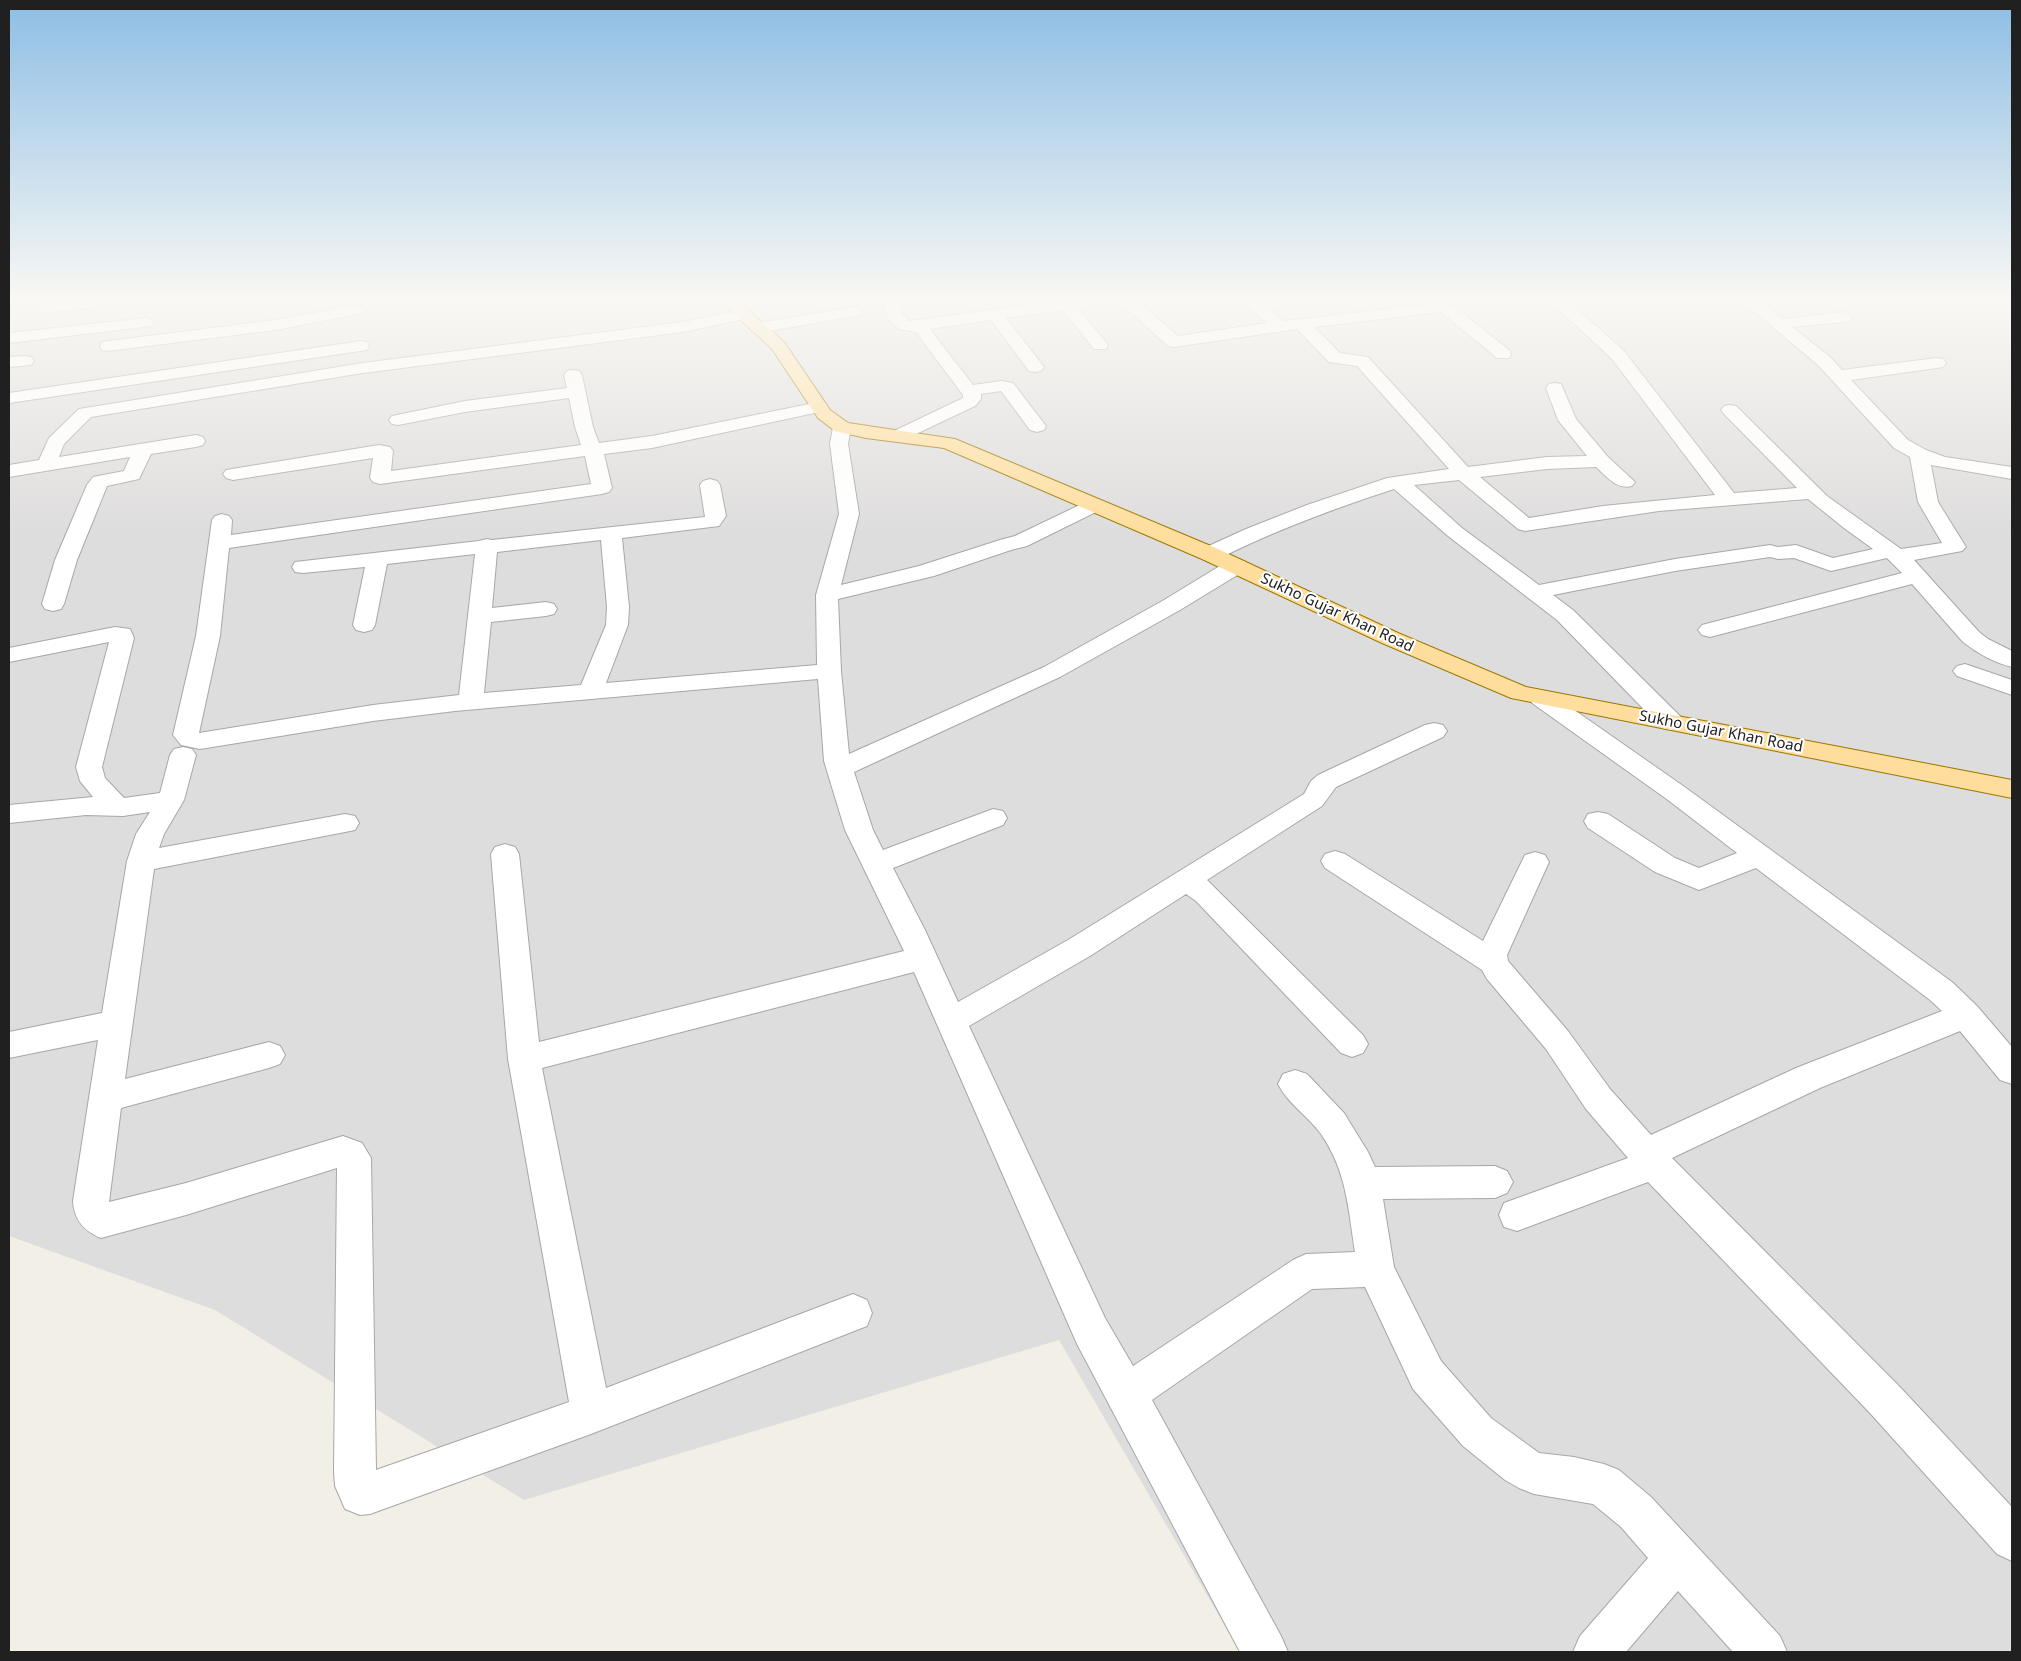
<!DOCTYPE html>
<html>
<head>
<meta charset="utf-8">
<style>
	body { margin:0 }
	#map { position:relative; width:2021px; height:1661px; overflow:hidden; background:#f1efe6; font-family:"Noto Sans",sans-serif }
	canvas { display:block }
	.frame { position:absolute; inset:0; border:10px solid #202020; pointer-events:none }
</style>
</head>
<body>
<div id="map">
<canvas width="2021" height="1661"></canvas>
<div class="frame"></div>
</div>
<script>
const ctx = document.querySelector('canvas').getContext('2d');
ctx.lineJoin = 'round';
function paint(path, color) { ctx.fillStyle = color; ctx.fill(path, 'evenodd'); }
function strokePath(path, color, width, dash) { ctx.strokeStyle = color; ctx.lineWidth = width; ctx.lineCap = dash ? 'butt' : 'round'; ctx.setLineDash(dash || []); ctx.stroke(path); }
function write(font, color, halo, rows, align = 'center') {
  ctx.font = font + ' "Noto Sans",sans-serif'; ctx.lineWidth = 4; ctx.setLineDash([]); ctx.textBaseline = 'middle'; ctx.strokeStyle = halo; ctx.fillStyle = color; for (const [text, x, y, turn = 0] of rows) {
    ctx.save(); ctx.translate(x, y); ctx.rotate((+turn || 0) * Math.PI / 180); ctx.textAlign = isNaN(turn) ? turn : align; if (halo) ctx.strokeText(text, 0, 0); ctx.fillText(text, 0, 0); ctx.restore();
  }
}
paint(new Path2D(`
	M9 302H2012V1652H1240L1059 1340 524 1500 215 1310 9 1236Z`), '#dedddd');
const minor = new Path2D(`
	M37 302H103L101 305 95 307 47 313 41 311Z
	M883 302H899L903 315 909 321 1051 302H1095L1093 305 1078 308 1108 345 1106 349H1094L1063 310 1006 318 1044 367 1041 371 1035 372 1029 371 991 320 930 329 973 385 1001 381 1013 383 1046 426 1044 430 1037 432 1030 430 1001 391 981 394V399L975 406 899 442 892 440 890 436 892 432 963 398V395L916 332 899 329 889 320Z
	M1120 302H1138L1178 336 1267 323 1243 302H1261L1284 321 1431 304 1430 302H1448L1509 350 1511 354 1509 358H1497L1441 312 1314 327 1340 353 1368 357 1468 467 1547 457 1587 456 1558 420 1546 388 1549 384 1555 383 1561 384 1576 419 1608 457 1635 482 1632 486C1617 490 1607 477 1596 467L1547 469 1480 477 1529 518 1603 506 1715 495 1612 359 1551 302H1569L1624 351 1734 493 1797 488 1724 414 1721 410 1724 406 1730 405 1736 406 1827 496 1901 549 1942 543 1918 502 1910 457 1894 448 1818 365 1743 302H1761L1782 319 1844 312 1850 314 1852 317 1850 320 1844 322 1792 327 1830 357 1842 370 1937 358 1943 359 1946 363 1943 367 1937 368 1851 380 1908 440 1926 450 1945 457 2012 467V479L1931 465 1938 502 1966 547 1962 551 1914 560 1979 632 1988 639 2012 651V667C1995 663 1977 653 1963 642L1912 584 1710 637 1702 635 1698 630 1702 625 1902 573 1887 558 1831 571 1794 558 1778 559 1770 557 1675 571 1553 595 1573 610 1680 716 1684 722 1680 728 1671 730 1662 728 1557 620 1448 536 1394 489C1333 509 1275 530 1218 559L1210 560 1202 559 1199 554 1202 549 1246 529 1307 505 1387 478 1449 469 1357 366 1329 362 1297 329 1174 347 1168 346ZM1459 480 1518 529 1525 531 1659 511 1808 499 1844 528 1873 549 1833 558 1796 545 1778 547 1770 545 1675 559 1539 585 1462 528 1414 485Z
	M357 305 363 307 365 310 363 313 276 330 108 351 102 350 100 346 102 342 108 341 276 320Z
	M855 307 861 309 863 312 861 315 758 333 752 331 750 328 752 325 758 323Z
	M743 310 749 312 751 315 749 318 683 332 363 373 91 417 64 444 59 457 196 435 203 437 205 441 203 445 196 447 151 454 139 479 107 486 77 560 64 604 61 609 53 611 45 609 42 604 55 560 87 485 93 477 124 471 130 457 9 477V465L39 460 49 438 79 409 363 363 683 322Z
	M146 318 152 320 154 323 152 326 9 343V333Z
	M361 341 367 342 369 346 367 350 9 403V393Z
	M25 356 31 357 34 361 31 365 9 367V357Z
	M573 370 579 371 582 375 593 427 599 443 652 436 819 402 825 403 828 407 825 411 819 412 652 448 604 454 612 488 609 492 602 494 229 548 220 636 199 733 373 705 459 695 475 554 387 564 375 625 372 630 364 632 356 630 353 625 365 567 303 573 295 572 292 567 295 562 479 541 487 539 492 540 705 517 700 485 703 481 710 479 717 481 720 485 726 516 719 526 622 538 629 607 628 625 606 683 817 665 816 595 839 514 830 444 833 427 835 423 842 421 849 423 851 427 848 444 859 514 841 585 919 566 1000 540 1015 536 1088 501 1095 499 1102 501 1105 505 1102 509 1027 546 1011 550 934 576 838 599 841 671 849 754 1044 667 1164 600 1228 561 1236 560 1244 561 1247 566 1244 571 1180 610 1060 677 854 772 873 830 883 850 993 809 1003 811 1007 818 1003 825 893 868 925 930 958 1002 1068 940 1304 794 1311 781 1318 775 1425 725 1434 723 1443 725 1447 731 1443 737 1336 787 1322 806 1207 880 1363 1035 1368 1044 1363 1053 1352 1057 1341 1053 1196 901 1186 894 1090 956 969 1026 1105 1318 1133 1366 1293 1260 1306 1254 1355 1252C1348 1208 1347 1172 1321 1134 1308 1116 1288 1104 1278 1084L1283 1074 1295 1070 1307 1074 1344 1113 1368 1152 1375 1167 1495 1166 1507 1171 1513 1182 1507 1193 1495 1198 1383 1199 1394 1267 1441 1361 1491 1418 1535 1450 1539 1453 1574 1457 1604 1464 1619 1470 1651 1497 1780 1636 1787 1652H1733L1678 1591 1626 1652H1573L1580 1636 1648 1558 1621 1527 1593 1504 1534 1494 1519 1488 1505 1480 1463 1446 1413 1389 1365 1287 1312 1289 1152 1400 1281 1636 1288 1652H1240L1077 1344 914 972 542 1068 606 1388 853 1294 867 1300 872 1313 867 1326 591 1434 370 1514 360 1515 345 1509 335 1486 334 1472 337 1168 186 1215 101 1238C84 1231 74 1220 73 1201L98 1040 9 1058V1032L102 1013 127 861 136 834 150 812 123 816 86 815 9 823V805L93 797 80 781 76 767 109 642 9 662V648L115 627 130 629 134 638 102 767 105 778 124 798 160 793 170 755 174 749 183 747 192 749 196 755 184 800 164 834 159 848 345 814 355 816 359 823 355 830 345 832 154 869 125 1079 269 1042 280 1046 285 1055 280 1064 269 1068 121 1108 109 1202 186 1183 343 1136 362 1143 371 1158 376 1470 569 1402 508 1059 491 854 495 847 505 844 515 847 519 854 539 1042 904 951 845 830 824 761 818 679 455 711 373 721 200 749 181 745 173 735 196 636 212 520 215 516 222 514 229 516 232 520 231 535 591 484 585 456 380 484 373 482 370 478 373 458 233 480 226 478 223 474 226 470 379 445 390 447 393 451 391 471 581 445 575 427 569 398 465 412 398 425 392 424 389 420 392 416 465 401 567 388 564 375 567 371ZM601 540 607 607 606 625 581 685 484 693 491 622 546 616 554 614 557 609 554 604 546 602 492 608 497 552Z
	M1965 664 2012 680V695L1957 676 1953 671 1957 666Z
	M1541 690 1550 693 1686 788 1952 982 1977 1006 2012 1047V1084L2000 1080 1960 1031 1820 1088 1672 1158 1898 1385 2012 1507V1561L1997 1554 1870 1413 1648 1182 1517 1231 1504 1227 1499 1215 1504 1203 1628 1158 1586 1109 1546 1049 1487 979 1482 970 1325 868 1321 861 1325 854 1335 851 1345 854 1483 941 1525 855 1535 852 1545 855 1549 862 1507 955 1508 961 1568 1031 1610 1089 1651 1135 1796 1068 1942 1011 1930 1000 1756 868 1699 890 1655 872 1588 828 1584 821 1588 814 1598 812 1608 814 1675 858 1699 868 1737 853 1668 800 1532 703 1529 698 1532 693Z`);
const major = new Path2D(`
	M721 302H739L784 342 830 410 848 423 955 439 1218 549 1398 633 1526 687 2012 780V798L1511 698 1382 643 1202 559 944 448 866 438 835 431 818 418 772 349Z`);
strokePath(minor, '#a7a7a7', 2);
strokePath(major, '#9c7800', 2);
paint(minor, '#fff');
paint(major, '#ffde9d');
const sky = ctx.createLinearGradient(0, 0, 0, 535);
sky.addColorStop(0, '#8dbee5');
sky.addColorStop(0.56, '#f9f8f4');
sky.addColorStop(1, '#f9f8f400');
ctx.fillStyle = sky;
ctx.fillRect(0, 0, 2021, 535);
write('15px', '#202020', '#fff', [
	["Sukho Gujar Khan Road",1337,613,25],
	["Sukho Gujar Khan Road",1721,732,11]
]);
</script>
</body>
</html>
